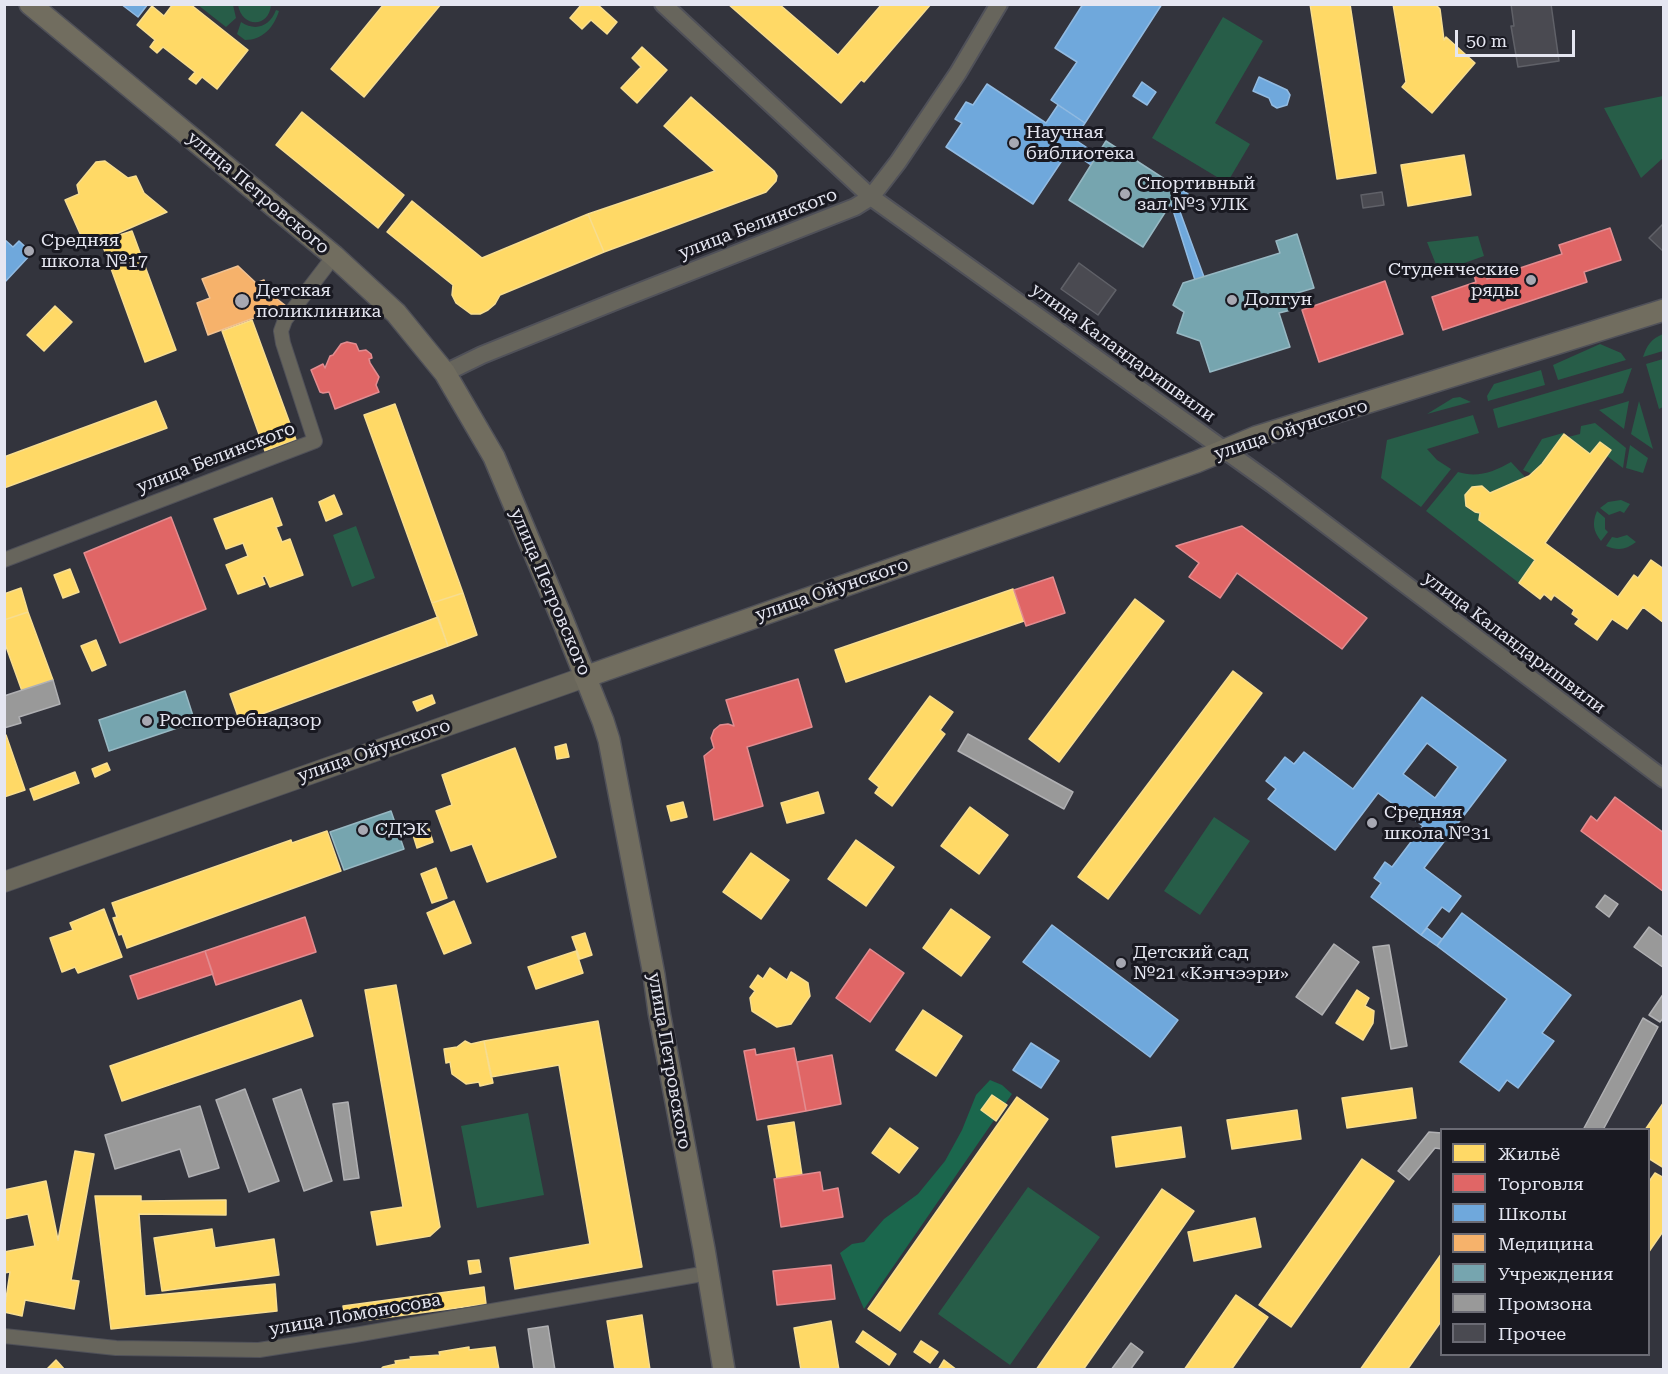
<!DOCTYPE html>
<html>
<head>
<meta charset="utf-8">
<style>
	body { margin:0 }
	#map { position:relative; width:1668px; height:1374px; overflow:hidden; background:#33343d; font-family:"Roboto Serif",serif }
	canvas { display:block }
	.frame { position:absolute; inset:0; border:6px solid #e5e6f1; pointer-events:none }
	.legend { position:absolute; left:1440px; top:1128px; width:210px; height:228px; box-sizing:border-box; background:#191921; border:2px solid #6b6b74; margin:0; padding:8px 10px; list-style:none; font-size:18px; color:#e5e6f1 }
	.legend li { display:flex; align-items:center; gap:12px; height:30px }
	.legend b { width:30px; border:2px solid #6b6b74 }
	.scale { position:absolute; left:1455px; top:30px; width:120px; height:27px; box-sizing:border-box; border:3px solid #e5e6f1; border-top:0; padding-left:8px; font-size:18px; line-height:21px; white-space:nowrap; color:#e5e6f1; -webkit-text-stroke:4px #191921; paint-order:stroke }
</style>
</head>
<body>
<div id="map">
<canvas width="1668" height="1374"></canvas>
<div class="frame"></div>
<ul class="legend">
<li><b style="height:16px;background:#ffd966"></b>Жильё</li>
<li><b style="height:16px;background:#e06666"></b>Торговля</li>
<li><b style="height:16px;background:#6fa8dc"></b>Школы</li>
<li><b style="height:16px;background:#f6b26b"></b>Медицина</li>
<li><b style="height:16px;background:#76a5af"></b>Учреждения</li>
<li><b style="height:16px;background:#999"></b>Промзона</li>
<li><b style="height:16px;background:#4a4a51"></b>Прочее</li>
</ul>
<div class="scale">50 m</div>
</div>
<script>
const ctx = document.querySelector('canvas').getContext('2d');
ctx.lineJoin = 'round';
function paint(path, color) { ctx.fillStyle = color; ctx.fill(path, 'evenodd'); }
function strokePath(path, color, width, dash) { ctx.strokeStyle = color; ctx.lineWidth = width; ctx.lineCap = dash ? 'butt' : 'round'; ctx.setLineDash(dash || []); ctx.stroke(path); }
function write(font, color, halo, rows, align = 'center') {
  ctx.font = font + ' "Roboto Serif",serif'; ctx.lineWidth = 6; ctx.setLineDash([]); ctx.textBaseline = 'middle'; ctx.strokeStyle = halo; ctx.fillStyle = color; for (const [text, x, y, turn = 0] of rows) {
    ctx.save(); ctx.translate(x, y); ctx.rotate((+turn || 0) * Math.PI / 180); ctx.textAlign = isNaN(turn) ? turn : align; if (halo) ctx.strokeText(text, 0, 0); ctx.fillText(text, 0, 0); ctx.restore();
  }
}
paint(new Path2D(`
	M198 5H233L236 18 226 27Z
	M238 5H271C269 28 242 28 238 5Z
	M276 10 279 11C274 27 263 40 245 40L237 34 241 22C256 32 270 26 276 10Z
	M1223 17 1263 41 1215 123 1250 144 1227 183 1152 138Z
	M1663 96V158L1641 178 1604 108Z
	M1478 236 1484 256 1439 272 1427 242Z
	M1663 334V351L1643 357C1647 345 1651 339 1663 334Z
	M1600 344 1621 353 1626 360 1558 380 1553 365Z
	M1663 359V407L1659 409 1646 364Z
	M1632 368 1623 393 1498 428 1493 409Z
	M1541 370 1545 385 1488 401 1487 396 1494 384Z
	M1460 397 1471 402 1427 414 1453 398Z
	M1629 401 1624 429 1599 410Z
	M1639 401 1653 449 1631 434Z
	M1473 415 1479 433 1427 449 1437 460 1451 469 1421 507 1381 478 1387 440Z
	M1595 423 1626 448 1623 468 1607 456 1611 450 1600 442 1590 454 1539 477 1523 470 1542 439 1563 433 1568 437 1580 434 1581 426Z
	M1630 445 1648 458 1643 473 1626 468Z
	M1511 462 1525 477 1490 493 1482 486 1472 487C1464 494 1463 502 1470 510L1480 513 1479 520 1535 560 1519 583 1426 511 1458 472C1477 478 1494 472 1511 462Z
	M1621 500 1630 504 1624 513 1620 511 1609 515 1600 508 1608 502Z
	M1597 511 1605 518V529L1608 532 1601 541C1593 531 1592 523 1597 511Z
	M356 526 375 578 352 587 333 535Z
	M1627 535 1636 542C1626 550 1618 551 1606 546L1612 537 1617 538Z
	M1214 817 1250 841 1200 915 1164 891Z
	M528 1113 544 1195 477 1208 461 1126Z
	M1028 1187 1100 1237 1010 1365 938 1314Z`), '#275d48');
paint(new Path2D(`
	M990 1080 1002 1085 1012 1094 864 1309 840 1253 852 1244 864 1242 884 1219 918 1194 945 1161 962 1130 976 1095Z`), '#1b674d');
const homes = new Path2D(`
	M173 4H190L248 50 217 89 202 77 196 84 189 79 195 72 163 47 157 53 150 47 155 40 137 25 152 6 164 16Z
	M384 4H441L364 97 331 69Z
	M582 4H597L617 22 607 34 591 20 582 29 570 18Z
	M728 4H779L838 55 882 4H931L864 82 861 80 841 103Z
	M1310 4H1350L1376 173 1337 179Z
	M1393 4H1435L1440 9 1444 40 1446 37 1475 63 1432 113 1402 87 1406 82Z
	M642 47 667 70 637 103 621 88 641 67 632 58Z
	M691 97 774 171 777 176 776 181 766 192 604 252 588 214 715 171 664 126Z
	M302 112 404 195 378 228 276 145Z
	M1464 155 1471 195 1408 206 1401 165Z
	M105 161 128 178 136 176 144 193 167 212 86 247 65 200 79 194 77 185 96 162Z
	M412 201 482 258 588 214 604 252 500 295 495 304 488 310 480 314H471L456 303 452 295 453 285 387 232Z
	M132 231 176 350 145 362 101 241Z
	M55 306 72 322 44 351 27 335Z
	M252 320 296 440 265 451 222 331Z
	M156 401 167 428 4 488V457Z
	M395 404 463 593 432 603 364 415Z
	M1564 434 1590 454 1600 442 1611 450 1545 543 1618 597 1634 575 1638 578 1651 560 1664 569V623L1643 607 1627 629 1612 619 1597 640 1575 624 1579 619 1572 614 1574 610 1554 595 1551 600 1544 594 1540 599 1519 583 1535 560 1479 520 1480 513 1475 512 1466 506 1465 495 1472 487 1482 486 1490 493 1529 476 1542 464Z
	M334 495 342 514 326 521 319 502Z
	M272 498 282 525 276 527 282 542 290 539 303 575 270 587 265 576 262 577 265 584 238 594 226 565 248 556 243 543 226 549 214 519Z
	M70 569 79 592 63 598 54 575Z
	M21 588 28 612 4 620V594Z
	M1013 589 1024 621 846 682 835 650Z
	M463 593 477 635 448 646 432 603Z
	M1135 599 1164 621 1059 762 1029 739Z
	M28 612 53 680 22 691 4 641V620Z
	M438 617 448 646 240 722 230 694Z
	M96 640 106 665 92 671 81 646Z
	M1233 671 1262 693 1108 899 1078 877Z
	M432 695 435 703 417 711 413 702Z
	M930 696 953 712 940 730 945 734 892 806 875 793 879 787 869 779Z
	M6 735 25 790 4 797V736Z
	M566 744 569 757 557 759 555 747Z
	M515 748 556 857 487 882 472 844 451 851 436 811 452 805 442 775Z
	M107 763 110 770 95 777 92 769Z
	M75 772 79 783 34 800 30 789Z
	M818 792 824 813 787 823 781 803Z
	M683 802 687 817 671 821 667 806Z
	M970 807 1008 835 979 874 941 846Z
	M429 829 433 842 417 848 413 835Z
	M327 831 341 871 127 948 122 934 119 935 113 918 117 917 112 903 291 840 292 843Z
	M856 840 894 867 866 906 828 879Z
	M751 853 789 880 761 919 723 892Z
	M436 868 447 898 432 903 421 874Z
	M454 901 471 943 444 954 427 913Z
	M104 909 122 957 78 973 75 967 62 972 50 938 73 930 70 923Z
	M951 909 990 937 961 976 923 948Z
	M585 933 592 955 580 959 572 937Z
	M576 951 583 973 536 989 528 967Z
	M770 968 787 980 791 972 808 983 810 996 791 1024 777 1027 752 1011 750 998 755 991 750 987 758 975 763 979Z
	M396 985 440 1227 430 1236 377 1245 371 1212 403 1207 365 990Z
	M1357 990 1369 998 1365 1006 1374 1011 1373 1023 1363 1040 1336 1023Z
	M301 1000 313 1036 122 1101 110 1066Z
	M923 1010 962 1036 936 1076 896 1050Z
	M598 1021 642 1267 515 1289 510 1258 590 1244 559 1065 491 1077 484 1041Z
	M465 1041 471 1044 484 1041 493 1083 480 1086 479 1082 466 1084 452 1074 450 1062 446 1063 444 1049 457 1047Z
	M1412 1088 1416 1118 1347 1128 1342 1098Z
	M992 1095 1007 1105 996 1121 981 1110Z
	M1017 1097 1048 1119 900 1331 868 1309Z
	M1664 1102V1168L1648 1158V1130H1645Z
	M1297 1110 1301 1139 1232 1149 1227 1120Z
	M794 1122 802 1175 777 1179 768 1126Z
	M1181 1127 1185 1157 1116 1167 1112 1137Z
	M890 1128 918 1148 899 1173 872 1153Z
	M75 1151 94 1154 71 1280 79 1281 74 1309 25 1300 22 1316 4 1312 10 1272 4 1273V1252L35 1246 28 1214 4 1219V1190L46 1181 58 1240Z
	M1362 1159 1394 1181 1291 1327 1259 1305Z
	M1655 1173 1664 1178V1230L1648 1253V1183Z
	M1162 1189 1194 1211 1083 1370H1036Z
	M95 1196H141V1201L226 1200V1215L139 1214 145 1296 275 1284 277 1311 111 1329Z
	M1255 1218 1261 1247 1194 1261 1188 1232Z
	M212 1229 215 1248 274 1239 279 1275 162 1291 154 1238Z
	M1442 1253V1320L1407 1370H1360Z
	M479 1260 481 1272 470 1274 468 1261Z
	M484 1287 486 1304 346 1323 343 1306Z
	M1236 1295 1268 1317 1231 1370H1184Z
	M642 1315 650 1370H615L607 1321Z
	M831 1321 839 1370H801L794 1328Z
	M863 1331 896 1354 889 1365 856 1342Z
	M921 1341 938 1352 930 1363 914 1352Z
	M469 1347V1350L495 1347 499 1370H380L383 1367 396 1364 395 1361 411 1359 410 1357 440 1355 439 1352Z
	M56 1360 65 1370H46Z
	M944 1360 957 1370H938Z`);
paint(homes, '#ffd966');
strokePath(homes, '#f7dd90', 1.5);
const shops = new Path2D(`
	M1610 228 1621 260 1584 272 1587 282 1443 330 1432 297 1476 282 1473 272 1484 269 1487 279 1562 254 1559 245Z
	M1385 281 1403 334 1319 362 1302 310Z
	M347 342 356 344 359 351 366 350 371 354 372 358 369 359 370 363 379 377 376 385 379 392 335 409 329 392 323 393 320 392 311 370 323 364 325 368 330 356 333 355 341 344Z
	M171 517 206 609 120 643 84 553Z
	M1242 526 1367 618 1342 649 1237 573 1220 598 1189 577 1199 563 1176 546Z
	M1053 577 1065 613 1026 626 1014 590Z
	M798 679 812 727 747 747 763 806 714 820 704 756 714 748 711 738 714 730 720 725 728 724 734 726 726 700Z
	M1615 797 1664 833V892L1581 831 1591 816 1597 821Z
	M305 917 316 952 216 985 205 951Z
	M870 949 904 973 870 1022 836 998Z
	M205 951 213 974 138 999 130 976Z
	M794 1048 806 1111 757 1120 744 1051 755 1049 756 1055Z
	M832 1055 841 1104 806 1111 797 1062Z
	M820 1172 823 1191 838 1188 843 1217 781 1227 774 1179Z
	M831 1265 835 1299 777 1305 773 1271Z`);
paint(shops, '#e06666');
strokePath(shops, '#e28c90', 1.5);
const schools = new Path2D(`
	M121 4H148L138 17Z
	M1083 4H1162L1085 123 1051 100 1077 62 1055 48Z
	M1259 77 1287 90 1290 95 1287 105 1277 108 1272 105 1269 98 1253 91Z
	M1142 82 1156 92 1147 105 1133 96Z
	M987 84 1046 123 1058 105 1085 123 1074 139 1098 155 1091 165 1069 150 1033 204 946 147 962 123 955 119 966 102 973 105Z
	M1180 189 1188 194 1179 209 1204 277 1195 280 1171 204Z
	M4 239 13 247 19 241 32 253 4 283Z
	M1422 697 1506 760 1424 868 1461 896 1449 912 1442 907 1421 935 1371 897 1381 883 1374 878 1385 862 1392 867 1423 826 1378 793 1335 850 1268 799 1276 789 1266 781 1285 757 1294 764 1304 752 1353 789ZM1427 743 1458 767 1435 798 1403 774Z
	M1462 913 1571 995 1542 1033 1554 1041 1518 1088 1507 1080 1499 1091 1460 1062 1507 999 1437 946Z
	M1052 925 1178 1020 1150 1057 1023 962Z
	M1427 928 1442 939 1437 946 1421 935Z
	M1031 1043 1059 1061 1041 1088 1013 1070Z`);
paint(schools, '#6fa8dc');
strokePath(schools, '#92bbe2', 1.5);
const health = new Path2D(`
	M238 266 256 283 264 280 267 291 286 306 208 335 197 303 210 298 202 279Z`);
paint(health, '#f6b26b');
strokePath(health, '#f1c293', 1.5);
const public = new Path2D(`
	M1106 141 1180 189 1143 247 1069 200Z
	M1297 234 1314 288 1287 296 1291 310 1279 313 1290 347 1210 372 1200 341 1177 333 1184 312 1173 305 1183 283 1280 253 1276 241Z
	M185 691 195 722 109 751 99 720Z
	M391 811 404 849 344 870 330 832Z`);
paint(public, '#76a5af');
strokePath(public, '#97b8c3', 1.5);
const industry = new Path2D(`
	M53 680 60 704 19 717 21 723 4 728V696Z
	M968 734 1073 792 1064 809 958 751Z
	M1605 895 1618 904 1609 917 1596 907Z
	M1649 927 1664 938V968L1634 947Z
	M1334 944 1359 962 1322 1015 1296 997Z
	M1389 945 1407 1046 1391 1049 1373 947Z
	M1664 993V1017L1660 1022 1649 1015Z
	M1643 1018 1658 1027 1603 1130H1583Z
	M245 1089 279 1181 249 1192 216 1100Z
	M301 1089 332 1181 304 1191 273 1099Z
	M348 1102 359 1178 344 1180 333 1104Z
	M200 1106 219 1168 189 1177 180 1149 115 1169 105 1135Z
	M1429 1132 1442 1133V1149L1435 1148 1409 1180 1398 1171Z
	M548 1326 555 1370H534L528 1329Z
	M1131 1343 1143 1352 1130 1370H1111Z`);
paint(industry, '#999');
strokePath(industry, '#b0b0b3', 1.5);
const building = new Path2D(`
	M1511 4H1551L1559 61 1518 67 1511 26H1514Z
	M1382 192 1384 205 1363 208 1361 195Z
	M1664 223V252L1649 238Z
	M1079 263 1116 290 1098 315 1061 289Z`);
paint(building, '#4a4a51');
strokePath(building, '#606168', 1.5);
const minor = new Path2D(`
	M4 560 315 441 283 343 281 331 285 320 334 256
	M4 1336 116 1348 259 1350 355 1335 708 1273`);
const tertiary = new Path2D(`
	M663 4 871 197 1272 484 1664 779
	M445 373 482 355 616 301 855 207 871 197 898 162 958 73 999 4`);
const secondary = new Path2D(`
	M4 882 585 677`);
const primary = new Path2D(`
	M30 4 334 256 396 313 445 373 494 457 563 621 603 721 609 740 654 975 659 1012 704 1249 724 1370
	M585 677 1196 462 1256 437 1664 310`);
strokePath(minor, '#505159', 16);
strokePath(tertiary, '#505159', 20);
strokePath(secondary, '#505159', 22);
strokePath(primary, '#505159', 24);
strokePath(minor, '#67655c', 14);
strokePath(tertiary, '#67655c', 16);
strokePath(secondary, '#6a675b', 20);
strokePath(primary, '#716d5f', 21);
for (const [x, y, r, color] of [
	[1014,143,6,"#a7a8b2"],
	[1125,194,6,"#a7a8b2"],
	[29,251,6,"#a7a8b2"],
	[1531,280,6,"#a7a8b2"],
	[1232,300,6,"#a7a8b2"],
	[242,301,8,"#a7a8b2"],
	[147,721,6,"#a7a8b2"],
	[1372,823,6,"#a7a8b2"],
	[363,830,6,"#a7a8b2"],
	[1121,963,6,"#a7a8b2"]
]) { const dot = new Path2D(); dot.arc(x, y, r, 0, 2 * Math.PI); ctx.fillStyle = color; ctx.fill(dot); strokePath(dot, '#191921', 2); }
write('18px', '#e5e6f1', '#191921', [
	["Научная",1026,133],
	["библиотека",1026,154],
	["Спортивный",1137,184],
	["зал №3 УЛК",1137,205],
	["Средняя",41,241],
	["школа №17",41,262],
	["Студенческие",1519,270,"right"],
	["ряды",1519,291,"right"],
	["Детская",256,291],
	["поликлиника",256,312],
	["Долгун",1244,300],
	["Роспотребнадзор",159,721],
	["Средняя",1384,813],
	["школа №31",1384,834],
	["СДЭК",375,830],
	["Детский сад",1133,953],
	["№21 «Кэнчээри»",1133,974]
], 'left');
write('18px', '#e5e6f1', '#191921', [
	["улица Петровского",258,193,40],
	["улица Белинского",758,224,-21],
	["улица Каландаришвили",1123,353,36],
	["улица Ойунского",1291,430,-18],
	["улица Белинского",216,458,-21],
	["улица Ойунского",832,590,-19],
	["улица Петровского",550,592,67],
	["улица Каландаришвили",1514,643,37],
	["улица Ойунского",374,751,-19],
	["улица Петровского",669,1061,80],
	["улица Ломоносова",355,1315,-10]
]);
</script>
</body>
</html>
